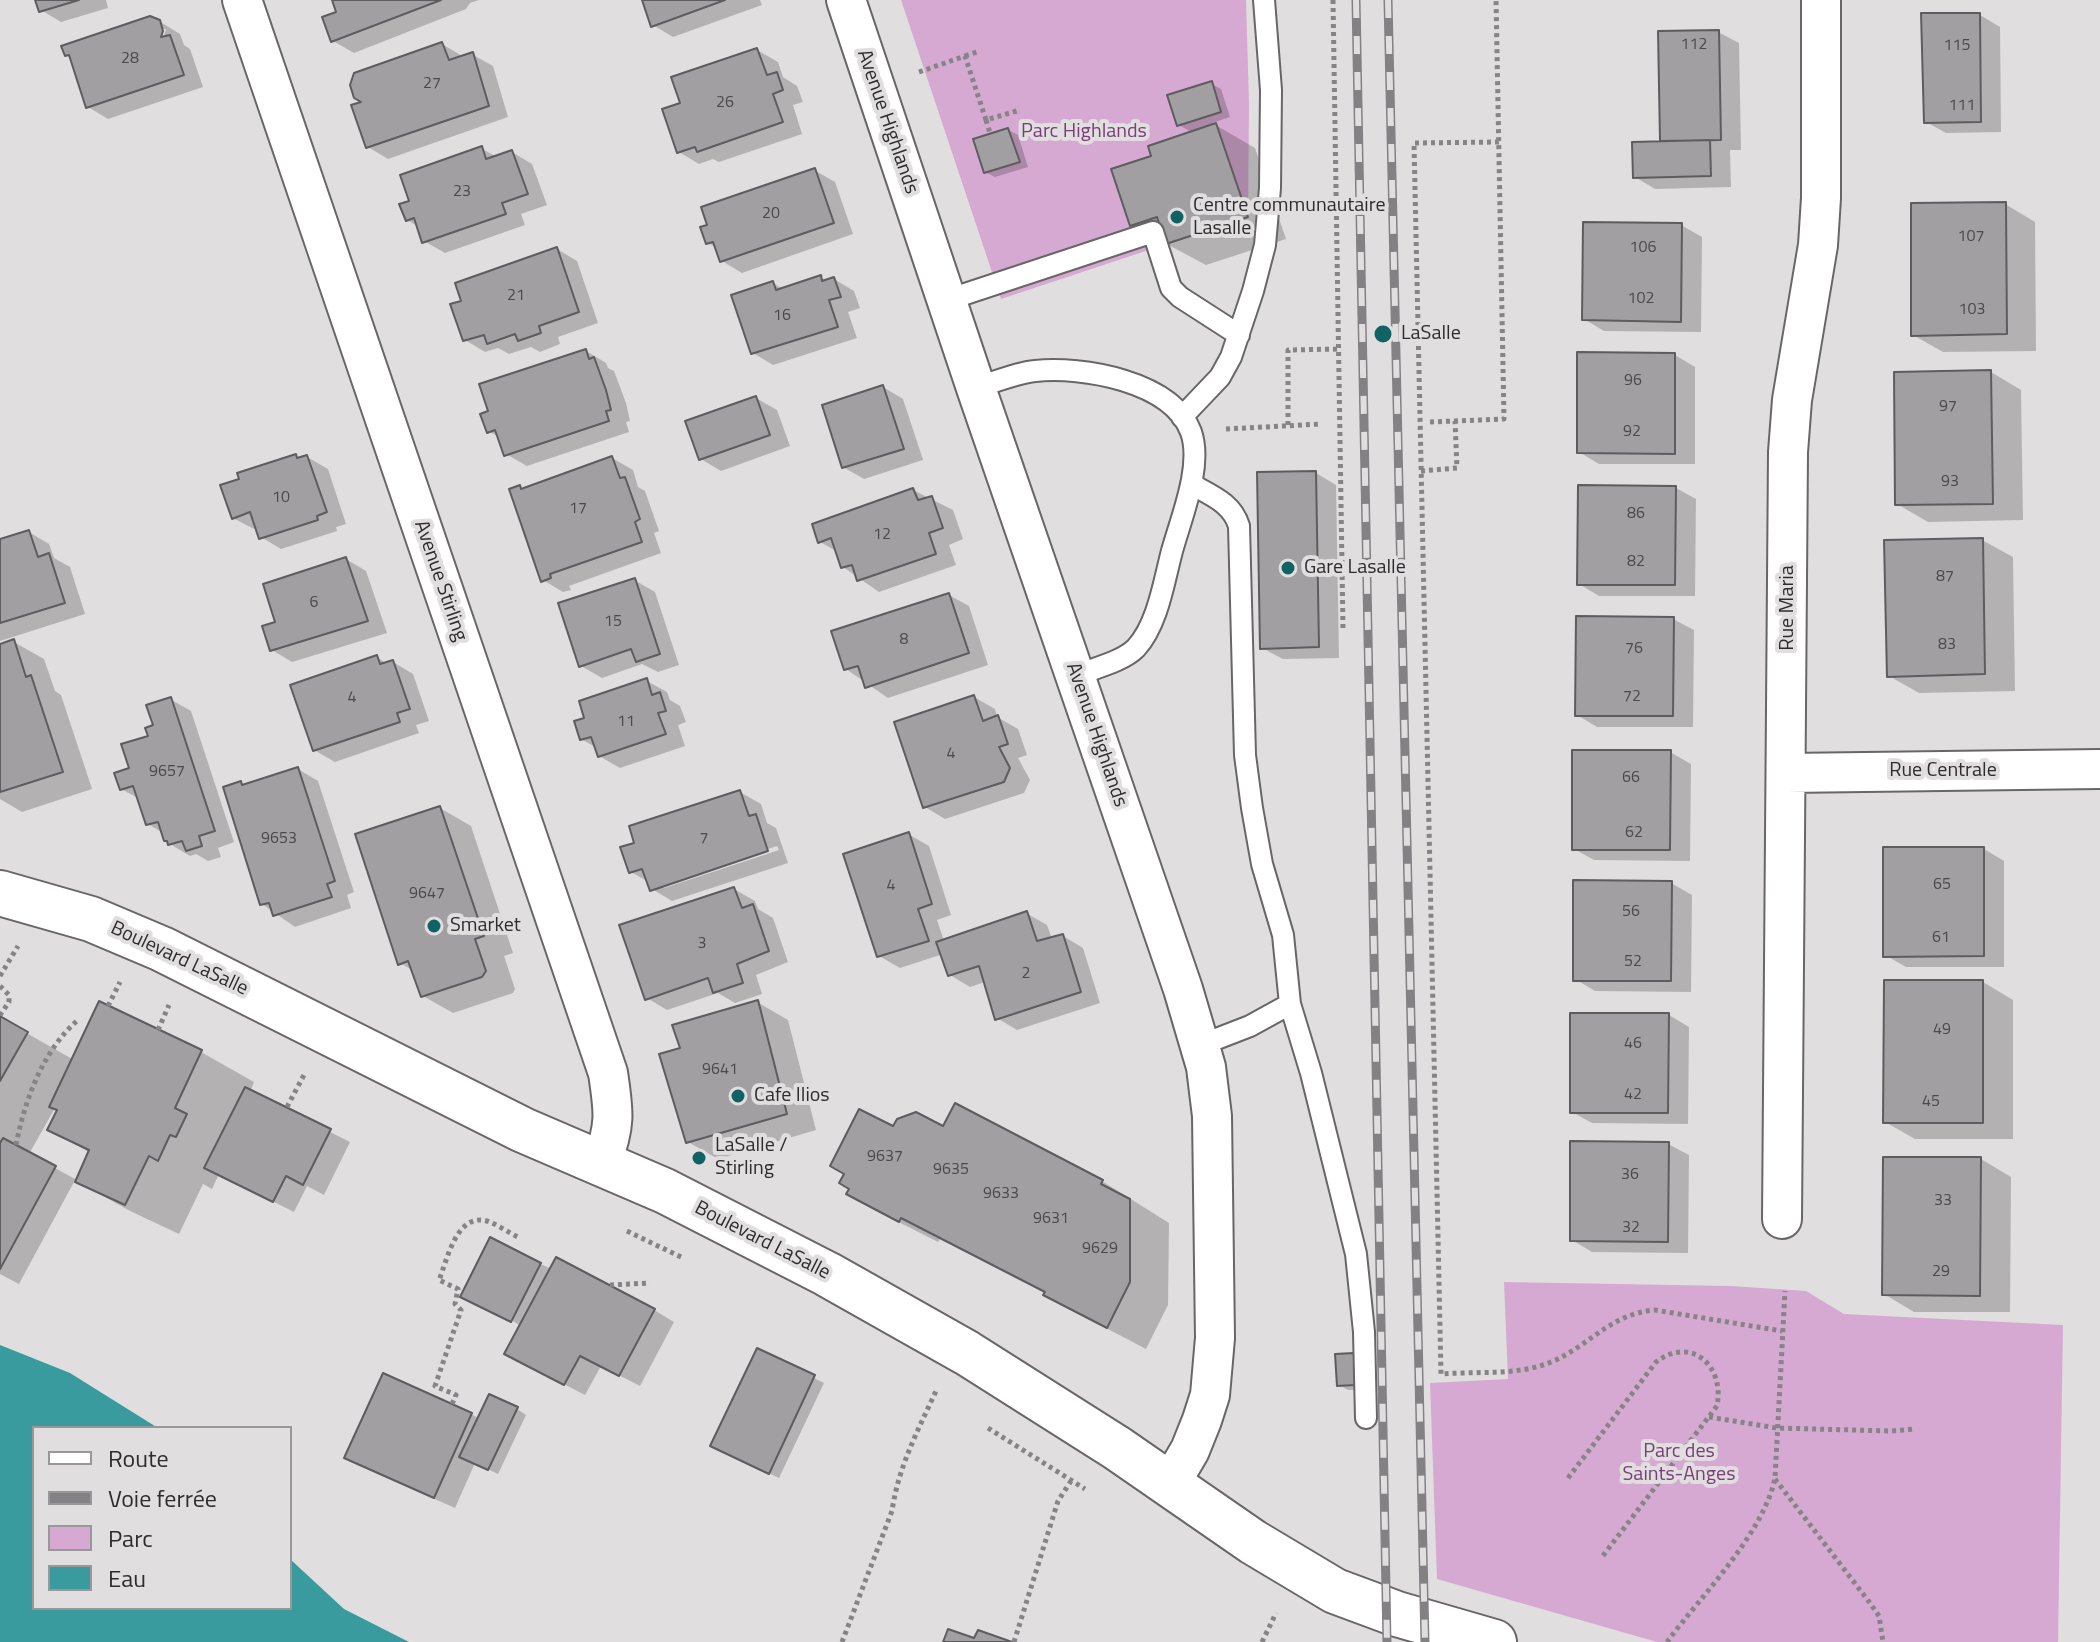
<!DOCTYPE html>
<html>
<head>
<meta charset="utf-8">
<style>
	body { margin:0 }
	#map { position:relative; width:2100px; height:1642px; overflow:hidden; background:#e1dee0; font-family:"Titillium Web",sans-serif }
	canvas { display:block }
	.legend { position:absolute; left:32px; top:1426px; width:260px; height:184px; box-sizing:border-box; background:#e1dee0; border:2px solid #999799; margin:0; padding:10px 14px; list-style:none; font-size:24px; color:#2e2d2e }
	.legend li { display:flex; align-items:center; gap:16px; height:40px }
	.legend b { width:40px; border:2px solid #999799 }
</style>
</head>
<body>
<div id="map">
<canvas width="2100" height="1642"></canvas>
<ul class="legend">
<li><b style="height:10px;background:#fff"></b>Route</li>
<li><b style="height:10px;background:#838183"></b>Voie ferrée</li>
<li><b style="height:22px;background:#d6a9d3"></b>Parc</li>
<li><b style="height:22px;background:#399b9d"></b>Eau</li>
</ul>
</div>
<script>
const ctx = document.querySelector('canvas').getContext('2d');
ctx.lineJoin = 'round';
function paint(path, color) { ctx.fillStyle = color; ctx.fill(path, 'evenodd'); }
function strokePath(path, color, width, dash) { ctx.strokeStyle = color; ctx.lineWidth = width; ctx.lineCap = dash ? 'butt' : 'round'; ctx.setLineDash(dash || []); ctx.stroke(path); }
function write(font, color, halo, rows, align = 'center') {
  ctx.font = font + ' "Titillium Web",sans-serif'; ctx.lineWidth = 8; ctx.setLineDash([]); ctx.textBaseline = 'middle'; ctx.strokeStyle = halo; ctx.fillStyle = color; for (const [text, x, y, turn = 0] of rows) {
    ctx.save(); ctx.translate(x, y); ctx.rotate((+turn || 0) * Math.PI / 180); ctx.textAlign = isNaN(turn) ? turn : align; if (halo) ctx.strokeText(text, 0, 0); ctx.fillText(text, 0, 0); ctx.restore();
  }
}
paint(new Path2D(`
	M901 0H1246L1249 103 1248 217 1001 299Z
	M1504 1282 1731 1286 1806 1291 1844 1314 2063 1325 2058 1642H1657L1437 1579 1430 1383 1508 1379Z`), '#d6a9d3');
paint(new Path2D(`
	M0 1345 70 1373 158 1428H34V1608H290V1559L344 1609 409 1642H0Z`), '#399b9d');
paint(new Path2D(`
	M37 0H106L108 8 61 22 41 10Z
	M334 0H479L470 3 466 9 354 53 333 41 339 13Z
	M644 0H760L762 5 673 37 653 25Z
	M1980 15 2000 27 2001 132 1946 133 1926 122Z
	M159 21 180 34 184 45 190 49 203 87 108 119 88 107 72 58 67 55ZM162 29H166L160 48 156 46Z
	M1718 32 1739 43 1741 150H1730L1731 187 1655 189 1635 177 1662 143 1660 33Z
	M442 44 462 56 473 55 493 66 508 117 388 159 368 147 366 102Z
	M757 50 778 62 783 77 797 86 803 102 793 105 802 134 719 162 713 159 699 164 679 152 682 104Z
	M1212 84 1221 89 1230 117 1212 123 1255 148 1286 239 1206 265 1131 225 1154 158 1193 133 1179 125Z
	M1008 130 1018 135 1028 167 995 177 985 172Z
	M482 149 497 157 512 152 532 164 547 205 521 214 525 225 445 253 424 241 419 227 407 220 411 202Z
	M814 170 835 182 853 234 742 273 722 261 717 248 708 243Z
	M2005 204 2035 222 2036 351 1943 352 1913 335Z
	M1681 225 1702 237 1701 332 1604 331 1584 319Z
	M557 249 577 261 598 323 558 337 560 344 540 352 531 347 509 354 498 348 485 352 465 340Z
	M820 277 827 281 834 279 854 291 860 308 848 312 857 338 773 365 753 353 773 283 784 290Z
	M586 351 606 363 608 368 614 371 626 403 630 421 626 422 629 432 527 466 506 454 501 438 488 431Z
	M1675 355 1695 367V464H1599L1579 452Z
	M1991 372 2021 390 2023 520 1928 522 1897 504Z
	M883 387 903 399 923 460 864 479 843 467Z
	M756 398 777 410 790 446 721 471 701 459Z
	M296 456 301 459 307 457 328 469 346 524 336 527 337 531 281 549 261 537 257 528 254 529 233 518Z
	M612 458 633 470 638 487 645 491 659 531 654 533 661 553 569 586 571 590 563 592 543 580 520 487 525 490Z
	M1316 473 1336 485 1339 658 1283 659 1262 648Z
	M1676 488 1696 499 1695 596H1599L1579 584Z
	M913 490 953 510 963 539 949 545 956 565 879 592 843 567 838 552 820 542Z
	M29 532 49 544 54 558 70 567 85 614 0 641V541Z
	M1982 540 2013 557 2015 691 1919 693 1889 676Z
	M346 559 366 571 387 633 292 662 272 650 277 623Z
	M634 580 655 592 679 665 658 672 642 664 602 678 581 666Z
	M949 595 969 606 988 665 888 698 846 669Z
	M1673 619 1694 630 1693 727H1597L1577 715Z
	M14 642 44 659 55 691 61 695 92 789 22 812 0 799V646Z
	M377 657 387 664 393 662 413 674 429 721 416 725 419 733 335 762 314 750Z
	M647 681 667 692 670 700 680 706 686 722 678 725 685 746 620 768 599 756 597 748 581 739Z
	M974 697 995 709 997 717 1018 729 1027 755 1018 758 1030 780 1024 793 945 819 925 807Z
	M170 699 191 711 234 842 218 848 221 857 208 861 196 854 190 856 170 844 163 833 148 824 140 799 121 789Z
	M1670 752 1691 764 1690 861 1594 860 1574 849Z
	M298 769 318 781 354 892 347 895 351 908 295 927 262 904 241 783 246 786Z
	M740 792 761 804 767 823 776 828 788 863 672 901 652 889 649 882 631 872 636 844ZM777 846 779 850 664 888V884Z
	M440 808 471 826 513 953 504 956 515 989 513 993 453 1013 423 996 414 971 400 963Z
	M908 834 929 846 951 915 937 920 944 941 1026 913 1047 925 1052 939 1063 936 1083 948 1100 1003 1017 1030 997 1018 985 982 970 987 950 975 943 954 900 968 879 956Z
	M1984 849 2004 861V967H1906L1885 955Z
	M1671 883 1692 895 1691 992 1595 991 1575 979Z
	M734 889 755 901 758 909 773 918 788 962 756 975 762 994 735 1003 718 993 667 1010 647 998Z
	M1983 982 2013 1000V1139H1915L1885 1122Z
	M757 1002 788 1020 816 1130 718 1159 688 1142 682 1049Z
	M100 1004 201 1052 254 1082 250 1092 350 1142 324 1195 307 1186 294 1212 219 1174 212 1189 203 1184 179 1234 130 1211 75 1180 19 1284 0 1274V1018L74 1060ZM55 1108 59 1110 50 1129 90 1153 77 1180 29 1154Z
	M1669 1015 1689 1027 1688 1124 1592 1123 1572 1112Z
	M944 1128 1102 1181 1169 1223 1168 1305 1146 1349 1085 1317 1046 1293 940 1239 938 1242 887 1216 894 1129Z
	M1668 1144 1689 1155 1688 1253 1592 1252 1572 1240Z
	M1981 1159 2011 1177 2010 1312H1914L1884 1294Z
	M540 1264 654 1310 674 1322 640 1386 601 1366 585 1395 527 1365 521 1326 503 1315Z
	M758 1351 824 1383 779 1478 722 1451Z
	M1354 1355 1364 1361 1365 1390H1348L1339 1385Z
	M517 1409 526 1415 498 1474 475 1463 455 1508 367 1469 347 1457 471 1414 480 1419Z`), '#0003');
const building = new Path2D(`
	M35 0H79L39 12Z
	M332 0H441L331 42 322 17 336 12Z
	M642 0H725L651 27Z
	M1921 13H1980L1981 122 1924 123Z
	M150 16 160 20 163 31 161 37 170 35 184 75 86 108 69 55 65 56 61 46Z
	M1719 30 1721 140 1660 141 1658 31Z
	M442 42 449 60 473 52 489 106 366 148 351 105 361 102 354 98 350 85 354 73Z
	M757 48 767 75 777 72 783 90 773 94 783 122 697 152 695 147 677 153 662 109 680 103 671 77Z
	M1212 81 1221 112 1177 126 1167 95Z
	M1216 123 1248 217 1166 244 1157 217 1130 226 1111 169 1151 156 1148 146Z
	M1008 128 1020 162 984 173 973 139Z
	M1710 140 1711 176 1633 178 1632 142Z
	M482 146 486 159 512 150 528 194 502 203 506 214 422 243 414 218 406 221 399 204 409 201 400 175Z
	M815 168 834 223 720 262 713 242 706 244 700 227 707 225 701 207Z
	M2006 202 2007 334 1911 336V203Z
	M1583 222 1682 223 1681 322 1582 320Z
	M557 247 579 312 539 326 541 333 518 341 515 334 487 344 484 335 463 341 450 304 461 301 455 283Z
	M821 275 822 281 834 277 841 297 829 300 838 327 751 354 731 295 773 281 776 290Z
	M586 349 589 359 594 357 606 390 611 410 606 411 609 421 504 456 495 430 487 433 480 414 488 411 479 384Z
	M1577 352 1675 353V454L1577 453Z
	M1991 370 1993 504 1895 505 1894 372Z
	M883 385 904 449 842 468 822 405Z
	M756 396 770 435 699 460 685 421Z
	M296 454 297 458 307 455 327 512 317 516 318 520 259 539 250 512 232 519 220 485 239 479 237 473Z
	M612 456 620 478 625 477 640 519 635 522 642 542 550 574 551 578 541 582 509 489 520 485 521 489Z
	M1316 471 1319 647 1260 649 1257 472Z
	M1578 485 1676 486 1675 585H1577Z
	M913 488 918 500 932 496 943 528 929 533 936 554 857 581 852 565 841 568 831 538 818 543 812 524Z
	M29 530 38 557 49 553 65 603 0 623V539Z
	M1983 538 1985 674 1887 677 1884 540Z
	M346 557 368 621 270 651 262 626 275 622 263 584Z
	M635 578 660 654 636 662 631 649 579 667 558 603Z
	M949 593 969 653 865 688 858 666 844 670 831 631Z
	M1576 616 1674 617 1673 716H1575Z
	M14 639 26 677 31 675 63 772 0 792V644Z
	M377 655 380 664 393 660 410 709 397 713 400 722 313 751 290 685Z
	M647 678 652 695 660 692 666 711 658 713 666 734 598 757 591 737 580 740 574 721 584 718 579 701Z
	M974 695 983 721 998 715 1008 744 999 747 1010 768 1004 782 923 808 894 722Z
	M171 697 215 831 199 836 202 846 186 851 182 841 168 845 167 841H164L158 822 146 825 133 786 120 790 114 773 129 768 121 744 148 736 145 728 153 725 146 705Z
	M1572 750H1671L1670 850H1572Z
	M298 767 335 881 327 884 332 897 273 916 269 903 260 905 223 787 241 781 242 785Z
	M740 790 749 816 756 814 768 851 650 891 642 869 629 873 620 847 634 843 629 826Z
	M440 806 484 936 475 939 486 971 482 977 421 997 408 961 398 965 355 834Z
	M909 832 932 904 918 909 929 941 877 957 843 854Z
	M1883 847H1984V956L1883 957Z
	M1573 880 1672 881 1671 981H1573Z
	M734 887 742 908 753 904 769 951 737 964 743 983 713 993 708 978 645 1000 619 925Z
	M1027 911 1037 941 1063 934 1081 992 995 1020 979 966 948 976 936 942Z
	M1884 980H1983V1123H1883Z
	M758 1000 787 1114 686 1143 659 1054 680 1048 672 1025Z
	M99 1001 202 1050 175 1108 187 1114 176 1137 170 1135 158 1161 149 1156 125 1205 75 1182 89 1150 47 1130 57 1110 49 1107Z
	M1570 1013H1669L1668 1113H1570Z
	M0 1016 28 1032 0 1081Z
	M245 1087 331 1129 303 1185 286 1176 273 1202 204 1168Z
	M955 1103 1103 1180 1101 1184 1130 1199V1282L1107 1328 1043 1295 1045 1292 901 1218 899 1222 846 1194 849 1189 839 1183 844 1174 830 1166 859 1109 893 1126 897 1119 916 1112 943 1126Z
	M3 1138 56 1166 0 1269V1143Z
	M1570 1141 1669 1142 1668 1242 1570 1241Z
	M1883 1157H1981L1980 1296 1882 1295Z
	M490 1237 541 1263 511 1322 460 1297Z
	M556 1257 655 1309 619 1376 580 1356 564 1385 504 1354Z
	M757 1348 815 1375 769 1474 710 1446Z
	M1354 1353 1355 1385 1337 1386 1335 1354Z
	M383 1373 472 1413 434 1498 344 1458Z
	M489 1394 518 1407 488 1470 459 1457Z
	M948 1629 974 1638 978 1630 1012 1642H943Z`);
paint(building, '#a19fa1');
strokePath(building, '#5e5c5e', 2);
const lane = new Path2D(`
	M947 300 1153 232 1171 288 1180 297 1239 335
	M976 388C995 382 1015 373 1035 371 1082 366 1172 381 1191 432 1203 466 1181 518 1172 551 1164 581 1158 624 1136 648 1122 662 1094 668 1075 676
	M1182 417 1220 377 1231 357 1253 291 1265 245 1270 188 1271 90 1264 0
	M1191 484C1212 496 1232 503 1239 526L1245 755 1252 808 1262 864 1283 935 1290 1004 1311 1073 1356 1254 1364 1332 1366 1418
	M1201 1045 1250 1026 1290 1004`);
const street = new Path2D(`
	M242 0 608 1073C614 1112 616 1126 601 1164
	M846 0 976 388 1183 989 1206 1067 1212 1116 1215 1338 1210 1395 1202 1420 1190 1450 1170 1484
	M1787 773 2100 769
	M1782 1219 1788 452 1792 400 1818 245 1821 198V0`);
const secondary = new Path2D(`
	M0 893 91 919 162 949 523 1130 665 1191 827 1274 967 1353 1117 1448 1253 1542 1335 1591 1397 1614 1494 1642`);
strokePath(lane, '#686668', 24);
strokePath(street, '#686668', 42);
strokePath(secondary, '#686668', 48);
strokePath(new Path2D(`
	M1333 0 1343 629
	M965 56 977 52
	M919 72 965 56 986 120 1020 110
	M986 120 990 133
	M1499 142 1414 143 1441 1374C1477 1371 1518 1376 1551 1362 1590 1346 1609 1314 1655 1310L1782 1331
	M1430 422 1504 419 1496 0
	M1288 425V350L1340 349
	M1226 429 1321 424
	M1421 471 1457 468 1455 421
	M0 976 18 946
	M0 986 9 995V1002L0 1015
	M108 1006 120 982
	M158 1030 169 1005
	M287 1107 305 1073
	M16 1145C25 1099 43 1050 79 1019
	M627 1231 683 1258
	M610 1285 650 1283
	M452 1404 456 1395 435 1386 461 1310 455 1304 458 1289 439 1280C447 1261 455 1218 482 1220 493 1221 507 1232 518 1237
	M1709 1417 1777 1428 1891 1431 1915 1429
	M988 1428 1085 1489
	M1568 1478 1656 1362C1691 1335 1725 1366 1717 1406L1602 1557
	M1775 1479 1870 1603 1879 1616 1883 1642
	M842 1642 892 1511C898 1468 918 1430 936 1391
	M1014 1642 1058 1501 1071 1481
	M1262 1642 1276 1613
	M1667 1642C1701 1596 1764 1533 1775 1478L1785 1291`), '#868486', 5, [4, 4]);
strokePath(lane, '#fff', 20);
strokePath(street, '#fff', 38);
strokePath(secondary, '#fff', 44);
const rail = new Path2D(`
	M1356 0 1387 1642
	M1388 0 1425 1642`);
strokePath(rail, '#838183', 9);
strokePath(rail, '#e1dee0', 6, [18]);
for (const [x, y, r, color] of [
	[1177,217,8,"#116264"],
	[1383,334,10,"#116264"],
	[1288,568,8,"#116264"],
	[434,926,8,"#116264"],
	[738,1096,8,"#116264"],
	[699,1158,8,"#116264"]
]) { const dot = new Path2D(); dot.arc(x, y, r, 0, 2 * Math.PI); ctx.fillStyle = color; ctx.fill(dot); strokePath(dot, '#e1dee0', 3); }
write('16px', '#4b4a4b', null, [
	["112",1694,45],
	["115",1957,46],
	["28",130,59],
	["27",432,84],
	["26",725,103],
	["111",1962,106],
	["23",462,192],
	["20",771,214],
	["107",1971,237],
	["106",1643,248],
	["21",516,296],
	["102",1641,299],
	["103",1972,310],
	["16",782,316],
	["96",1633,381],
	["97",1948,407],
	["92",1632,432],
	["93",1950,482],
	["10",281,498],
	["17",578,509],
	["86",1636,514],
	["12",882,535],
	["82",1636,562],
	["87",1945,577],
	["6",314,603],
	["15",613,622],
	["8",904,640],
	["83",1947,645],
	["76",1634,649],
	["72",1632,697],
	["4",352,698],
	["11",626,722],
	["4",951,754],
	["9657",167,772],
	["66",1631,778],
	["62",1634,833],
	["9653",279,839],
	["7",704,839],
	["65",1942,885],
	["4",891,886],
	["9647",427,894],
	["56",1631,912],
	["61",1941,938],
	["3",702,944],
	["52",1633,962],
	["2",1026,974],
	["49",1942,1030],
	["46",1633,1044],
	["9641",720,1070],
	["42",1633,1095],
	["45",1931,1102],
	["9637",885,1157],
	["9635",951,1170],
	["36",1630,1175],
	["9633",1001,1194],
	["33",1943,1201],
	["9631",1051,1219],
	["32",1631,1228],
	["9629",1100,1249],
	["29",1941,1272]
]);
write('20px', '#2e2d2e', '#e1dee0', [
	["Avenue Highlands",887,122,71],
	["Avenue Stirling",440,581,71],
	["Rue Maria",1788,608,-90],
	["Avenue Highlands",1096,735,71],
	["Rue Centrale",1943,771],
	["Boulevard LaSalle",179,959,25],
	["Boulevard LaSalle",762,1241,27]
]);
write('20px', '#7b3c78', '#e1dee0', [
	["Parc Highlands",1084,132],
	["Parc des",1679,1452],
	["Saints-Anges",1679,1475]
]);
write('20px', '#2e2d2e', '#e1dee0', [
	["Centre communautaire",1193,206],
	["Lasalle",1193,229],
	["LaSalle",1401,334],
	["Gare Lasalle",1304,568],
	["Smarket",450,926],
	["Cafe Ilios",754,1096],
	["LaSalle /",715,1146],
	["Stirling",715,1169]
], 'left');
</script>
</body>
</html>
